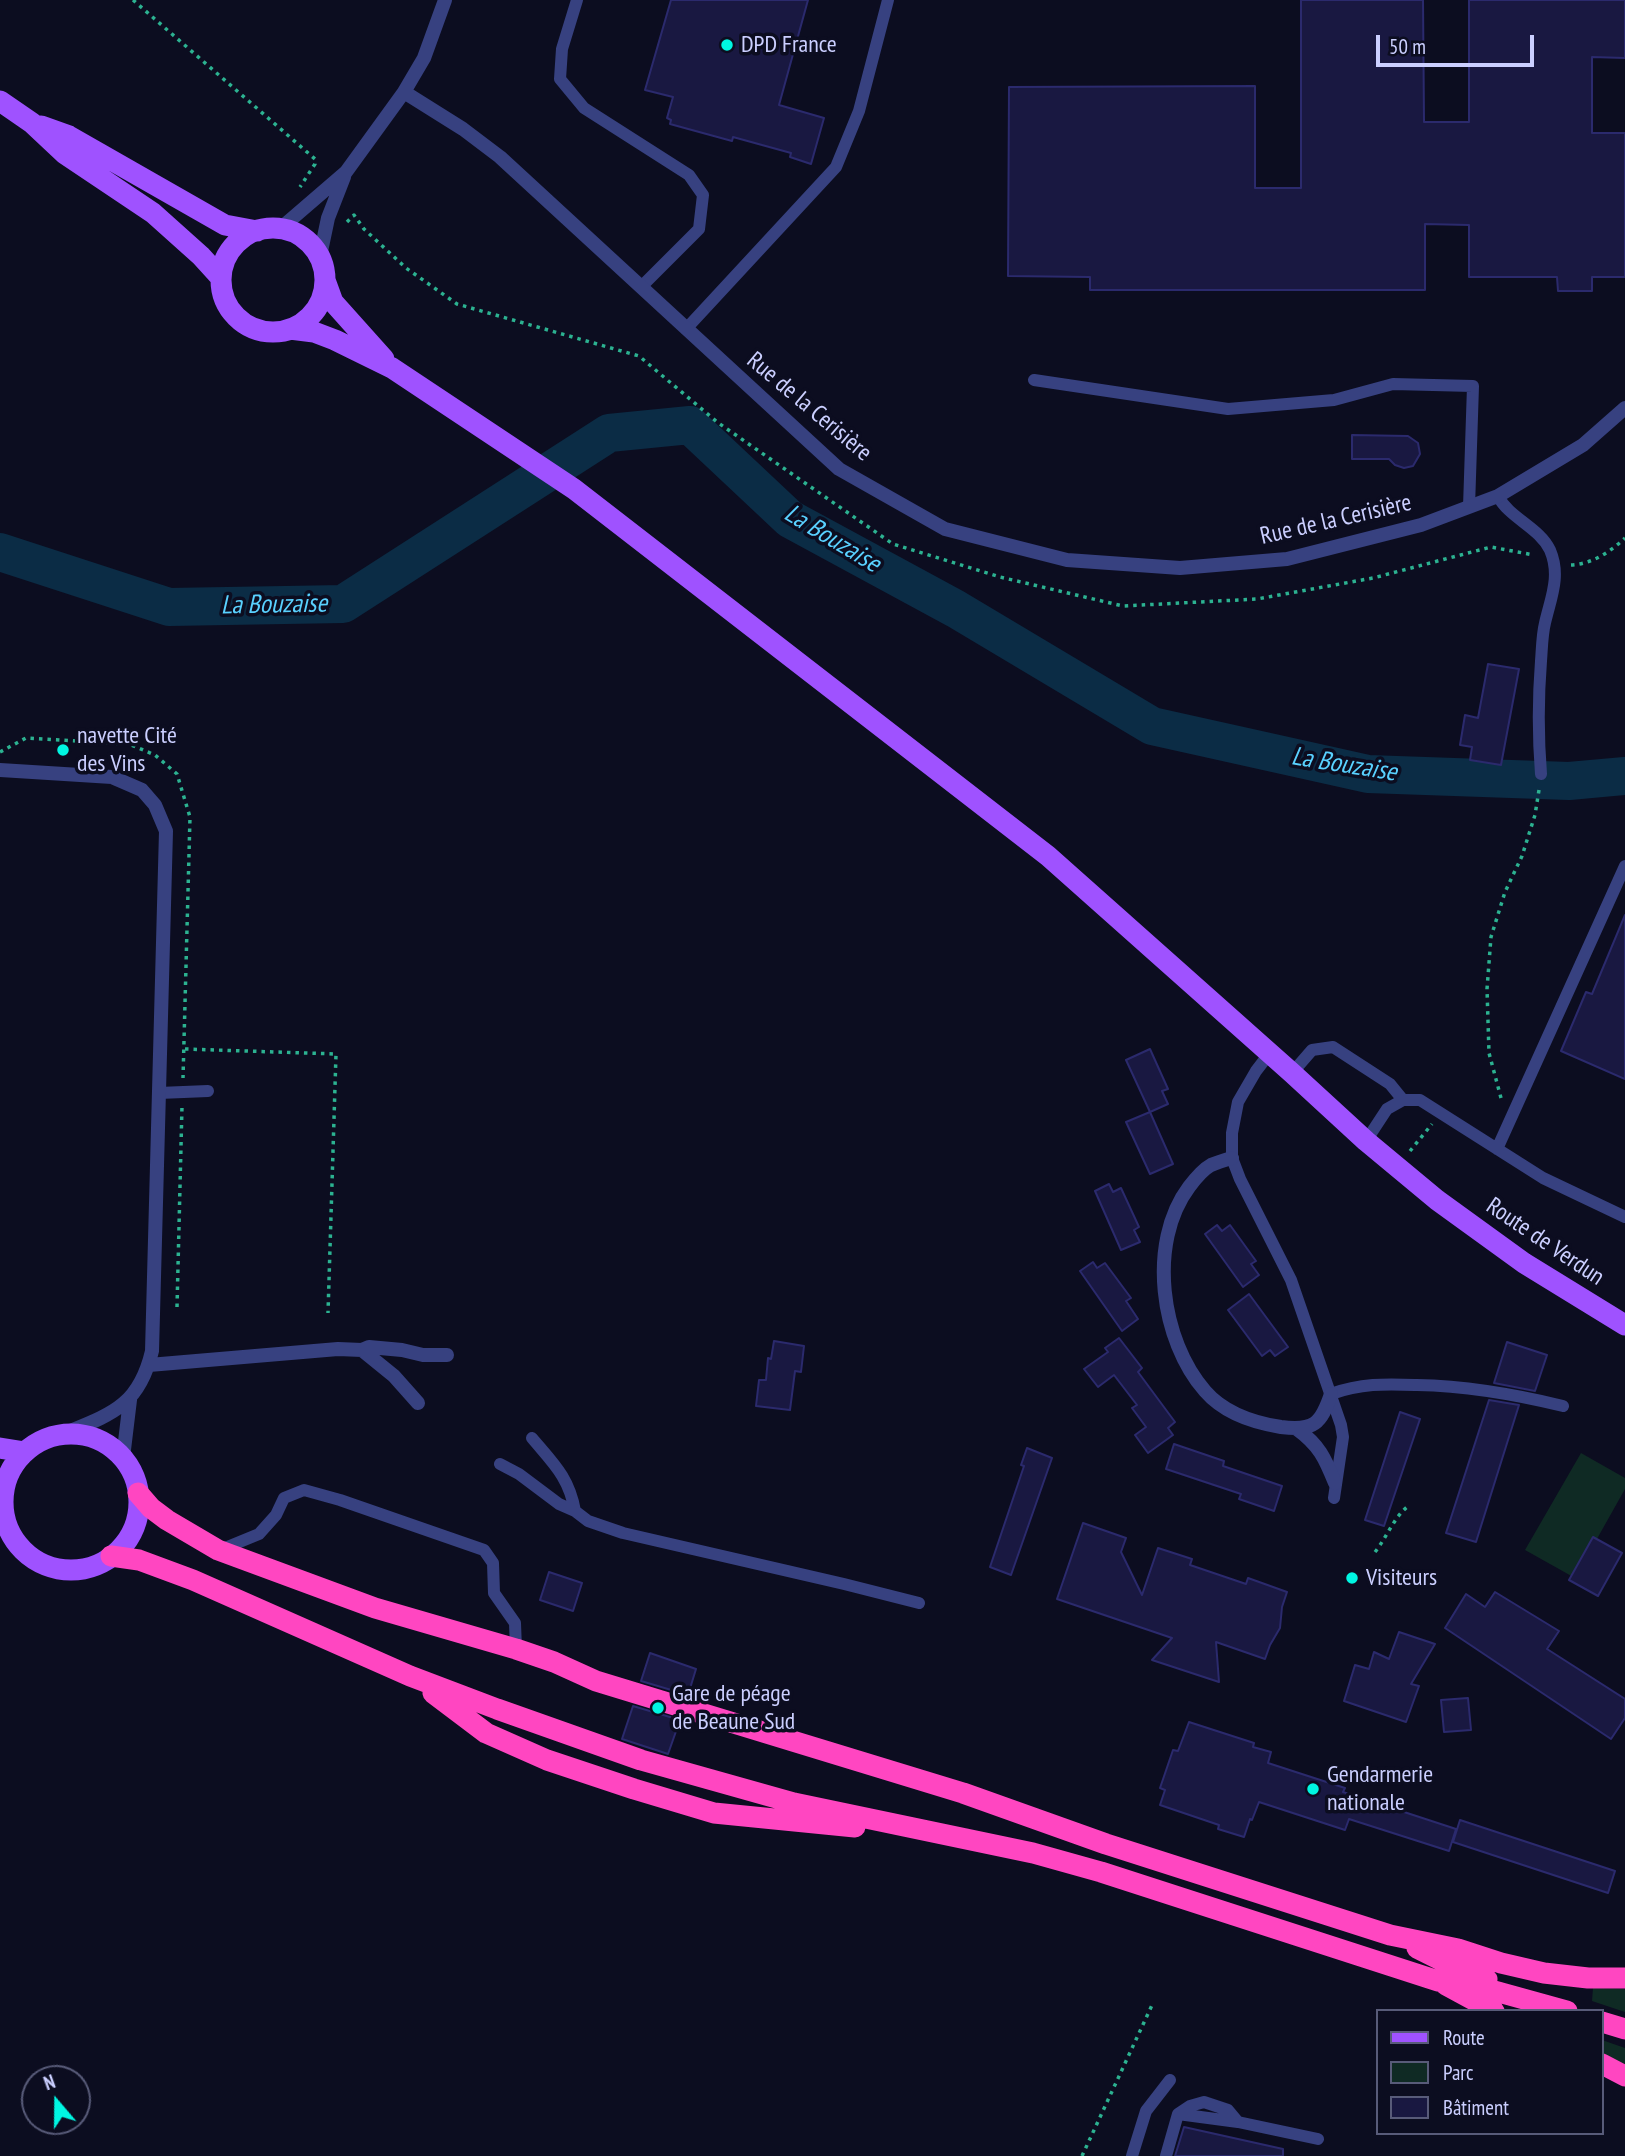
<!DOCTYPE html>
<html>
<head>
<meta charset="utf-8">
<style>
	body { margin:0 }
	#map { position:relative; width:1625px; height:2156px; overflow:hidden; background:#0c0d20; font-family:"PT Sans Narrow",sans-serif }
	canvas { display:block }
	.legend { position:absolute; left:1376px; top:2009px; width:228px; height:126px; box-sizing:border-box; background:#0c0d20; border:2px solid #585b79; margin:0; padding:9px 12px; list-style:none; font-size:21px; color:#cbcfff }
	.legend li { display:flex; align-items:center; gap:14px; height:35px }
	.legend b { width:35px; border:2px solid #585b79 }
	.north { position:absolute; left:21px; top:2065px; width:70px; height:70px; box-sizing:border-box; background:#0c0d20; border:2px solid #585b79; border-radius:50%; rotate:340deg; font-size:19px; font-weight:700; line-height:28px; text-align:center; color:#cbcfff }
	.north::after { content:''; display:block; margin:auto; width:24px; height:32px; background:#00f6e2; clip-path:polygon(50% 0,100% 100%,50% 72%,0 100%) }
	.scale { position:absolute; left:1376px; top:35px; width:158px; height:32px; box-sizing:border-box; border:4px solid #cbcfff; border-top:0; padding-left:9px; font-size:21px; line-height:24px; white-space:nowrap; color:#cbcfff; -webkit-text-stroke:5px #0c0d20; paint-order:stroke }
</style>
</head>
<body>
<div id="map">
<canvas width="1625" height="2156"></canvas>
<ul class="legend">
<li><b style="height:9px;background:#9f52ff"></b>Route</li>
<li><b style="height:19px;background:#0f2a24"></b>Parc</li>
<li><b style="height:19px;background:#191841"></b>Bâtiment</li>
</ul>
<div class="north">N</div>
<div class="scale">50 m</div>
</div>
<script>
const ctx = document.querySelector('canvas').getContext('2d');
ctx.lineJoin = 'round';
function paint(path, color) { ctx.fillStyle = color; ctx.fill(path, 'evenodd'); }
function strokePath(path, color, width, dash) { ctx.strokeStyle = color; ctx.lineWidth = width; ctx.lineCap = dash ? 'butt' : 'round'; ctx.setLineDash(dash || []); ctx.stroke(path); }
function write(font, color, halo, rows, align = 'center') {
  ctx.font = font + ' "PT Sans Narrow",sans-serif'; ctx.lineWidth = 7; ctx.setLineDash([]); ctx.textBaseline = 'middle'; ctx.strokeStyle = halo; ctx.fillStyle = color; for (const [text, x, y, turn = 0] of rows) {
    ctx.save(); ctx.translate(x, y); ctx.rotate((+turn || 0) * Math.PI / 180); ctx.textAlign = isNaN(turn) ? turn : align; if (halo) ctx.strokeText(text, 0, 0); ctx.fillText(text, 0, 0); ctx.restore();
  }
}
paint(new Path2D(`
	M1581 1453 1625 1478V1489L1575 1578 1525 1550Z
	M1593 1988 1625 1989V2012L1592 2001Z
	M1602 2040 1625 2048V2068L1602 2055Z`), '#0f2a24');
strokePath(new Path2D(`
	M0 552 169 607 343 604 609 433 690 425 790 519 956 609 1152 726 1368 774 1569 781 1625 776`), '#0b2c45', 38);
const building = new Path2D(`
	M671 0H808L779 105 824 118 811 164 790 157 791 153 733 137 732 141 670 124 671 120 667 118 673 97 645 90Z
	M1301 0H1423L1424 122H1469V0H1625V58L1592 57V133H1625V277H1592V291H1558L1557 277H1469V225L1425 224V290H1090V277L1008 276 1009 87 1255 86V188H1301Z
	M1352 435 1408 436 1418 443 1420 454 1413 466 1404 468 1395 465 1389 459H1352Z
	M1488 664 1519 669 1501 765 1470 760 1472 747 1460 745 1465 715 1478 718Z
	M1625 915V1079L1561 1051 1586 992 1592 994Z
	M1150 1049 1168 1089 1162 1091 1168 1104 1150 1112 1173 1164 1150 1174 1126 1122 1150 1112 1126 1060Z
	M1109 1184 1113 1192 1121 1188 1139 1227 1134 1230 1140 1242 1121 1250 1095 1191Z
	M1217 1225 1222 1231 1230 1225 1256 1261 1251 1264 1259 1275 1243 1287 1205 1234Z
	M1093 1262 1097 1268 1105 1263 1131 1298 1126 1301 1138 1319 1122 1331 1080 1271Z
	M1249 1294 1288 1347 1275 1356 1270 1350 1262 1356 1228 1310Z
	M1119 1338 1142 1368 1138 1372 1175 1422 1168 1428 1173 1435 1148 1453 1135 1435 1146 1427 1132 1408 1137 1405 1114 1375 1098 1387 1084 1369 1108 1352 1105 1348Z
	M774 1341 804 1346 801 1372 795 1371 790 1410 756 1406 759 1380H766L768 1358 771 1359Z
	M1507 1342 1547 1355 1535 1391 1494 1383Z
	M1489 1400 1519 1405 1476 1542 1446 1533Z
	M1400 1412 1420 1419 1384 1526 1365 1520Z
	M1174 1444 1224 1461 1223 1466 1282 1486 1274 1511 1239 1499 1241 1494 1166 1469Z
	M1027 1448 1052 1458 1011 1575 990 1567 1024 1466 1021 1465Z
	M1083 1523 1126 1538 1121 1552 1142 1595 1158 1548 1192 1559 1190 1565 1246 1584 1248 1578 1287 1592 1282 1607 1280 1628 1270 1645 1265 1659 1216 1642 1219 1682 1152 1660 1172 1638 1057 1599Z
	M1593 1537 1622 1553 1598 1596 1569 1580Z
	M549 1572 582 1583 573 1611 540 1600Z
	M1495 1592 1559 1631 1547 1649 1625 1699V1718L1611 1739 1445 1628 1466 1594 1485 1607Z
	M1399 1632 1435 1644 1411 1684 1419 1686 1406 1722 1344 1701 1355 1665 1369 1669 1374 1652 1389 1659Z
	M650 1653 696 1669 688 1695 641 1681Z
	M1468 1698 1471 1730 1444 1732 1441 1700Z
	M633 1706 680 1720 668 1754 622 1739Z
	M1189 1722 1254 1743 1253 1747 1271 1752 1268 1763 1345 1788 1343 1792 1456 1829 1449 1851 1349 1819 1345 1830 1259 1802 1252 1820 1250 1819 1244 1837 1218 1829 1219 1825 1160 1805 1165 1790 1160 1788 1173 1750 1178 1751Z
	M1460 1820 1615 1871 1608 1893 1453 1842Z
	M1184 2127 1283 2149V2156H1175Z`);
paint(building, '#191841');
strokePath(building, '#2b2a6d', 2);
strokePath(new Path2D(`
	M133 0 315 159V164L300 187
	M347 222 354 215 364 229 406 268 457 304 639 356 717 422 893 544 1000 577 1123 606 1257 599 1373 578 1491 547 1534 555
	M1571 565C1592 564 1610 552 1625 538
	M0 752 26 738 129 744 155 755 177 774 190 817 183 1078
	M185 1049 336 1054 328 1313
	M1501 1098 1489 1053 1487 989 1491 937 1505 892 1522 856 1535 815 1539 790
	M1410 1151 1432 1124
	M177 1307 182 1106
	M1375 1552C1387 1537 1393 1519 1407 1507
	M1082 2156 1153 2003`), '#2cb291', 3.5, [3.5, 5]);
strokePath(new Path2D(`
	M577 0 562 49 560 79 584 108 689 175 703 195 699 229 641 287
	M686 329 836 167 859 111 888 0
	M1034 380 1228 409 1334 400 1393 384 1473 386 1469 507
	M1498 496C1509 518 1539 527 1550 550 1561 576 1551 597 1545 623 1542 635 1542 649 1541 661 1538 699 1538 736 1541 774
	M1269 1054 1256 1071 1238 1102 1232 1133V1158L1240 1179 1291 1280 1341 1425 1343 1437 1334 1498
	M1292 1073 1312 1050 1333 1047 1390 1084 1403 1100
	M159 1093 208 1091
	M1366 1141 1387 1109 1403 1100H1420L1543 1178 1625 1217
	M1497 1149 1625 866
	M1331 1394C1362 1383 1385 1384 1417 1385 1467 1386 1514 1394 1563 1406
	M532 1438C553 1463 569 1477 575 1511
	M500 1464 519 1474 559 1504 575 1511 588 1521 623 1533 844 1584 919 1603
	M220 1550 259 1534 276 1515 284 1498 304 1490 340 1500 484 1550 493 1563 494 1593 515 1623 516 1649
	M1178 2114 1238 2122
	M1132 2156 1146 2111 1170 2080
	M1166 2156 1178 2114 1190 2106 1204 2102 1228 2110 1238 2122 1318 2139`), '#374180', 12);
strokePath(new Path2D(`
	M404 92 463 129 500 157 839 469 945 529 1067 560 1180 568 1287 559 1421 525 1498 496 1583 445 1625 408
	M281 228 346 172 404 92 424 58 445 0
	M320 256 328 218 344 177
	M0 770 112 777 142 790 155 805 166 831 152 1351C139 1406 112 1414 63 1434
	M1232 1158C1225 1160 1218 1162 1211 1165 1202 1170 1195 1179 1189 1187 1147 1243 1161 1341 1205 1391 1224 1413 1255 1423 1281 1427 1314 1431 1321 1424 1331 1394
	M362 1350 394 1376 418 1403
	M149 1365 338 1349 362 1350 369 1347 402 1350 423 1355H447
	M1297 1429C1319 1445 1325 1458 1335 1483
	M123 1458 130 1400`), '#374180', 14);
strokePath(new Path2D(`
	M0 101 32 123 65 154 153 213 201 256 221 278
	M41 126 69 136 225 225 257 231
	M221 280a52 52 0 1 1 104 0a52 52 0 1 1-104 0Z
	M325 280 333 302 384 359
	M290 329 314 332 335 340 392 368 574 489 1048 856 1292 1073 1366 1141 1437 1200 1524 1263 1625 1325
	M3 1502a68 68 0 1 1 136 0a68 68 0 1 1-136 0Z
	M0 1448 25 1452`), '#9f52ff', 21);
strokePath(new Path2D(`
	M138 1493 151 1508 167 1520 218 1550 375 1608 516 1649 554 1662 596 1681 963 1793 1106 1844 1390 1935 1458 1949 1501 1963 1544 1973 1588 1978H1625
	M111 1556 139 1560 193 1580 410 1676 497 1709 641 1760 794 1803 1033 1853 1101 1872 1438 1981 1473 1985 1567 2011
	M433 1693 486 1733 547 1760 634 1789 714 1813 855 1827
	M1417 1948 1453 1966 1487 1979
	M1446 1985 1494 2011
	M1602 2022 1625 2029
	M1602 2064 1625 2076`), '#ff46c1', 21);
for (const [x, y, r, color] of [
	[727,45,7,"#00f6e2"],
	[63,750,7,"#00f6e2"],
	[1352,1578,7,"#00f6e2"],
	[658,1708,7,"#00f6e2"],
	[1313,1789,7,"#00f6e2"]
]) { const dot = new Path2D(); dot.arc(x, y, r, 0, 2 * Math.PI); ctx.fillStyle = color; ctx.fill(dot); strokePath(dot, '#0c0d20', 2.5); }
write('24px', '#cbcfff', '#0c0d20', [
	["DPD France",741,45],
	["navette Cité",77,736],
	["des Vins",77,764],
	["Visiteurs",1366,1578],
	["Gare de péage",672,1694],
	["de Beaune Sud",672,1722],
	["Gendarmerie",1327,1775],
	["nationale",1327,1803]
], 'left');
write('24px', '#cbcfff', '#0c0d20', [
	["Rue de la Cerisière",809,407,40],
	["Rue de la Cerisière",1336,520,-13],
	["Route de Verdun",1545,1242,34]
]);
write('italic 26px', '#59d1ff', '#0c0d20', [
	["La Bouzaise",832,539,31],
	["La Bouzaise",274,605,-1],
	["La Bouzaise",1344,765,9]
]);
</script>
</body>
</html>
